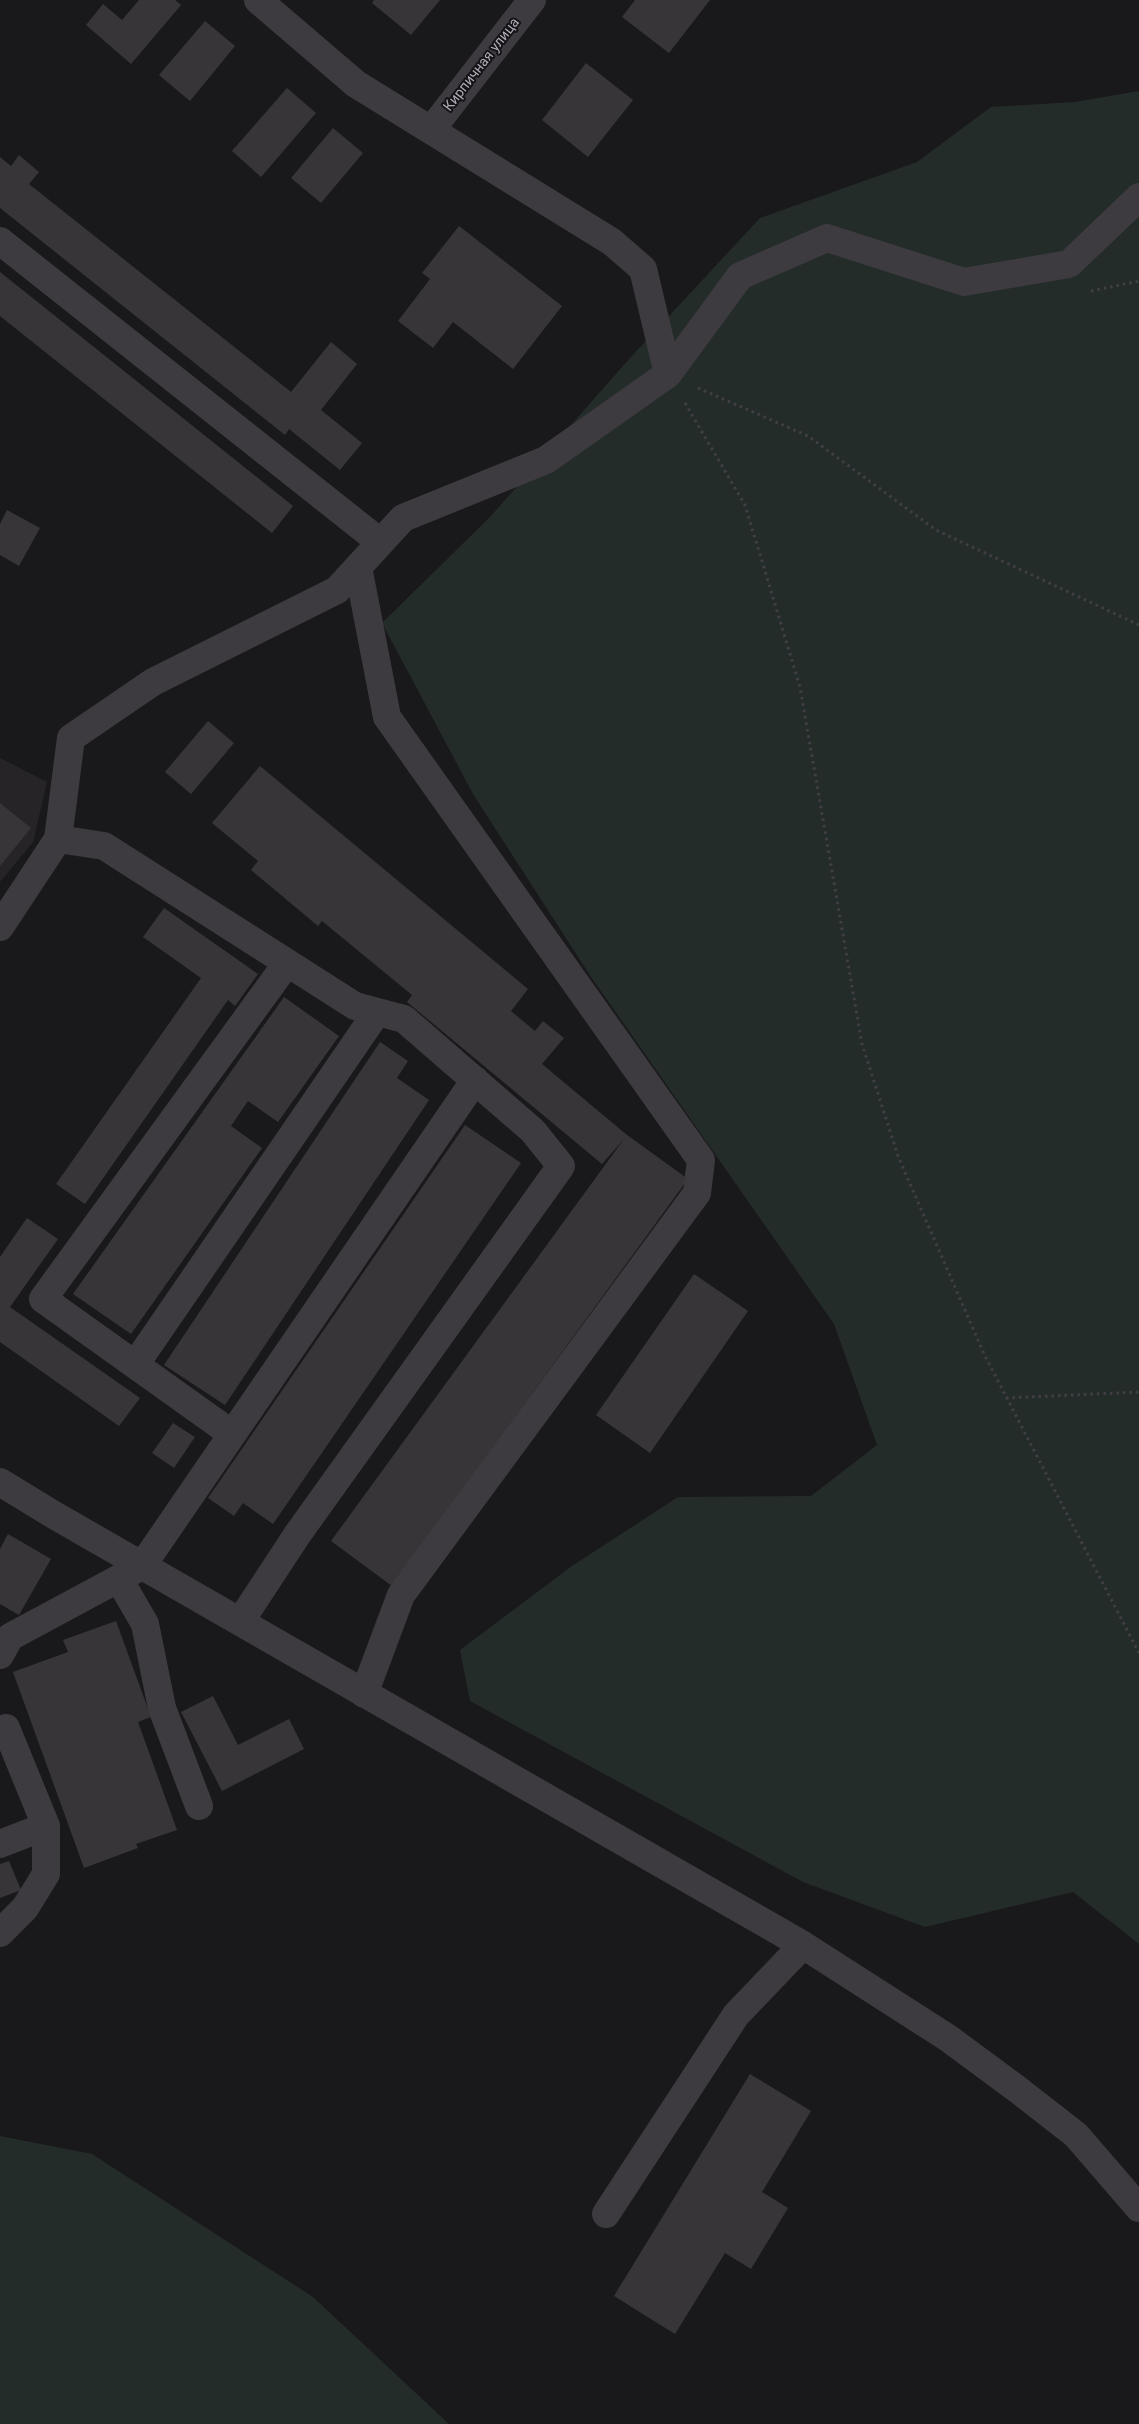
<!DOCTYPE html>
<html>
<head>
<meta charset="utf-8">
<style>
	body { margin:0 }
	canvas { display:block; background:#19181a }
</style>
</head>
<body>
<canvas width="1139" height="2424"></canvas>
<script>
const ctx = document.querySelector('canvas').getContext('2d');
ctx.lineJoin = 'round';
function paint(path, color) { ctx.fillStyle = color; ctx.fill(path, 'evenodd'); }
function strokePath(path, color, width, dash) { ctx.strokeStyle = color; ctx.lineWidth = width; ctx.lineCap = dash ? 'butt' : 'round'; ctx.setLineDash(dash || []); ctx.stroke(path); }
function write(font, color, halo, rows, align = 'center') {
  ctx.font = font + ' Roboto,sans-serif'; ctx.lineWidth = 4; ctx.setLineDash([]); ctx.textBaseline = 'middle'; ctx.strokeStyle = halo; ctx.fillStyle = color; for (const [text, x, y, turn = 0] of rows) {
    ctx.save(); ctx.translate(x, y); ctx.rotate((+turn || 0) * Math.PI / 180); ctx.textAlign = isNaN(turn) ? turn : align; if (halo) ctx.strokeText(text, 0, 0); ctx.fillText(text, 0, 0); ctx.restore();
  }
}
paint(new Path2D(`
	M0 758 47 782 33 842 0 882Z`), '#262427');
paint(new Path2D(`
	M1139 91V1944L1073 1892 925 1927 803 1882 470 1701 460 1650 572 1566 678 1497 811 1496 877 1445 834 1324 591 977 473 794 382 623 490 517 630 358 760 218 917 162 991 107 1075 102Z
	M0 2136 92 2154 313 2297 449 2424H0Z`), '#242c2a');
paint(new Path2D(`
	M139 0H175L181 5 131 64 86 25 103 4 122 20Z
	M374 0H440L411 35 372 3Z
	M635 0H710L669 53 622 17Z
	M205 21 235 46 190 101 159 75Z
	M586 63 633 100 588 157 542 120Z
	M287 88 316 113 261 177 232 151Z
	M333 128 363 153 321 203 291 178Z
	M19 155 39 172 29 184 291 392 331 342 357 364 321 410 362 443 340 470 289 429 285 435 0 208V157L11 166Z
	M459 226 562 306 513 369 453 322 433 348 398 321 430 279 422 273Z
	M0 272 293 506 272 533 0 316Z
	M7 510 40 528 19 566 0 555V524Z
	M208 721 234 743 191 794 165 772Z
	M260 766 528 989 511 1011 535 1031 543 1021 564 1038 542 1064 627 1135 688 1179 392 1586 331 1541 624 1139 602 1164 407 1002 412 995 322 921 318 926 251 870 258 861 212 823Z
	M0 803 31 828 0 866Z
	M164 908 258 974 235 1006 228 1000 85 1204 56 1184 201 978 143 937Z
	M284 997 339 1036 278 1122 248 1101 231 1126 262 1148 131 1334 73 1294Z
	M380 1042 408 1061 397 1078 429 1100 225 1405 164 1365Z
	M465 1125 521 1163 273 1524 243 1503 234 1516 208 1498Z
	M27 1218 58 1239 10 1307 140 1398 119 1426 0 1342V1257Z
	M694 1274 748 1311 650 1453 596 1415Z
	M173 1423 195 1437 174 1468 152 1453Z
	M8 1534 51 1559 19 1615 0 1604V1549Z
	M116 1621 151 1717 138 1722 177 1830 136 1844 138 1848 84 1868 13 1672 68 1652 63 1640Z
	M213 1696 238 1745 289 1719 304 1749 222 1791 181 1712Z
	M9 1861 21 1890 0 1898V1864Z
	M750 2074 811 2111 762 2192 788 2208 751 2269 725 2253 675 2334 614 2296Z`), '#373538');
strokePath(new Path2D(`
	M1091 291 1139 281
	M698 388 808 436 936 530 1139 625
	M685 403 745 505 800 687 862 1044 898 1156 984 1354 1139 1653
	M1006 1398 1139 1392`), '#413f45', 3, [2.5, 4]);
strokePath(new Path2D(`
	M258 0 356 84 612 242 643 269 668 374
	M431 130 532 0
	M0 241 380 542
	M358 567 387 717 701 1160 697 1193 401 1595 364 1694
	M58 839 104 846 355 1006 404 1019 533 1131 561 1166 297 1535 240 1622
	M0 927 58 839 71 738 153 682 337 590 403 518 546 460 668 374 740 276 827 238 964 282 1069 264 1139 197
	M135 1365 377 1012
	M232 1434 43 1299 287 963
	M0 1482 54 1515 803 1945 948 2038 1017 2089 1076 2135 1139 2208
	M119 1579 145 1624 162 1708 199 1806
	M0 1655 10 1637 142 1566 475 1080
	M0 1844 46 1826 6 1728
	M0 1933 25 1908 46 1874V1826
	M606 2214 736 2015 803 1945`), '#3e3b40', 28);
write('14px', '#b0abb8', '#141315', [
	["Кирпичная улица",482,65,-52]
]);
</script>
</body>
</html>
